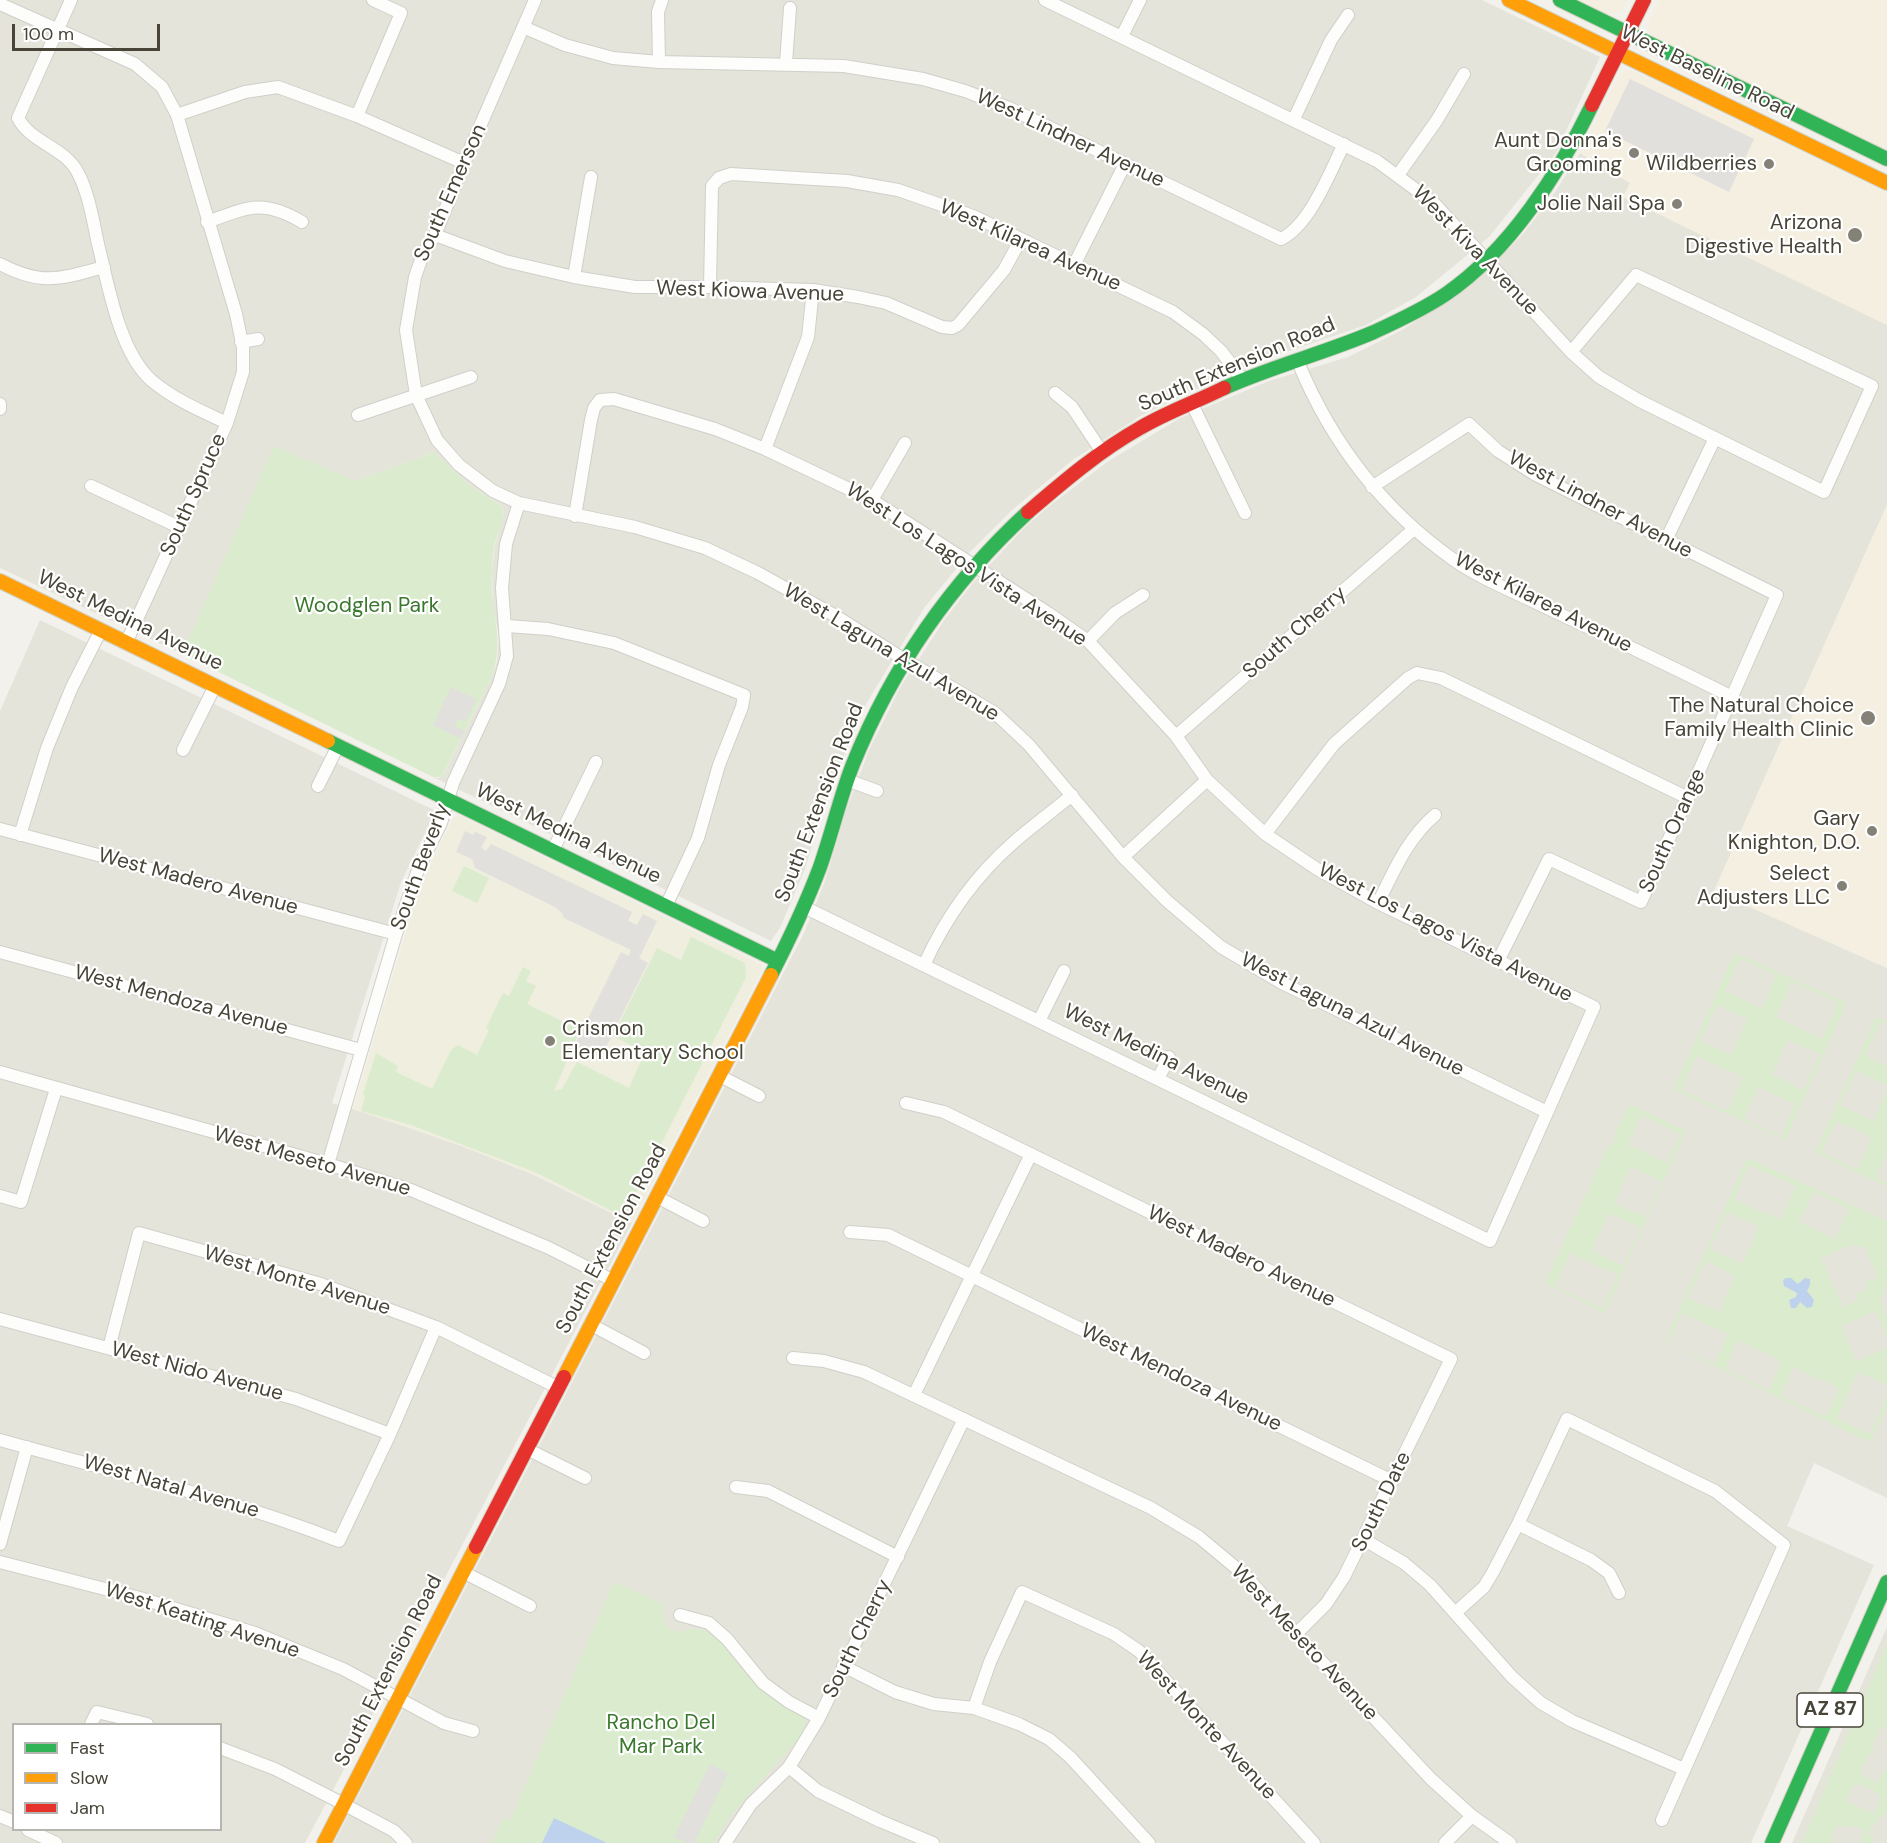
<!DOCTYPE html>
<html>
<head>
<meta charset="utf-8">
<style>
	body { margin:0 }
	#map { position:relative; width:1887px; height:1843px; overflow:hidden; background:#f2f1ec; font-family:"DM Sans",sans-serif }
	canvas { display:block }
	.legend { position:absolute; left:12px; top:1723px; width:210px; height:108px; box-sizing:border-box; background:#fff; border:2px solid #b6b5af; margin:0; padding:8px 10px; list-style:none; font-size:18px; color:#484538 }
	.legend li { display:flex; align-items:center; gap:12px; height:30px }
	.legend b { width:30px; border:2px solid #b6b5af }
	.scale { position:absolute; left:12px; top:24px; width:148px; height:27px; box-sizing:border-box; border:3px solid #484538; border-top:0; padding-left:8px; font-size:18px; line-height:21px; white-space:nowrap; color:#484538; -webkit-text-stroke:4px #fff; paint-order:stroke }
</style>
</head>
<body>
<div id="map">
<canvas width="1887" height="1843"></canvas>
<ul class="legend">
<li><b style="height:8px;background:#30b455"></b>Fast</li>
<li><b style="height:8px;background:#ff9f0a"></b>Slow</li>
<li><b style="height:8px;background:#e5322d"></b>Jam</li>
</ul>
<div class="scale">100 m</div>
</div>
<script>
const ctx = document.querySelector('canvas').getContext('2d');
ctx.lineJoin = 'round';
function paint(path, color) { ctx.fillStyle = color; ctx.fill(path, 'evenodd'); }
function strokePath(path, color, width, dash) { ctx.strokeStyle = color; ctx.lineWidth = width; ctx.lineCap = dash ? 'butt' : 'round'; ctx.setLineDash(dash || []); ctx.stroke(path); }
function write(font, color, halo, rows, align = 'center') {
  ctx.font = font + ' "DM Sans",sans-serif'; ctx.lineWidth = 4.5; ctx.setLineDash([]); ctx.textBaseline = 'middle'; ctx.strokeStyle = halo; ctx.fillStyle = color; for (const [text, x, y, turn = 0] of rows) {
    ctx.save(); ctx.translate(x, y); ctx.rotate((+turn || 0) * Math.PI / 180); ctx.textAlign = isNaN(turn) ? turn : align; if (halo) ctx.strokeText(text, 0, 0); ctx.fillText(text, 0, 0); ctx.restore();
  }
}
paint(new Path2D(`
	M0 0H1482L1600 57 1556 153 1489 237 1416 297 1366 325 1248 365 1142 415 1074 459 1012 510 971 551 924 608 866 704 825 802 805 869 780 928 771 941 433 777 439 778 444 774 493 674 497 661 499 638 493 605 492 570 495 545 504 513 503 507 469 485 434 452 355 481 212 588 182 654 0 568Z
	M1580 153 1630 183 1624 196 1887 325V505L1714 891 1887 968V1498L1814 1463 1787 1526 1874 1565 1751 1843H334L804 933 824 884 847 808 869 750 901 686 945 619 972 584 1023 529 1048 507 1107 462 1180 418 1269 381 1348 357 1402 330 1451 299 1504 253 1522 235 1549 201Z
	M40 620 436 811 401 882 332 1103 395 1122 464 1147 532 1174 632 1223 305 1843H0V711ZM14 1724H220V1830H14Z
	M1887 1627V1843H1792Z`), '#e5e4da');
paint(new Path2D(`
	M1578 0H1628L1622 11 1609 15Z
	M1659 0H1887V150L1657 38 1649 32 1648 27 1650 18Z
	M1631 70 1887 193V325L1623 197 1630 183 1580 153 1618 77 1621 72Z
	M1886 507H1887V968L1714 891Z`), '#f4efe0');
paint(new Path2D(`
	M458 815 762 965 761 972 632 1223 532 1174 464 1147 353 1109 414 905 436 852 453 818Z`), '#efeedf');
paint(new Path2D(`
	M274 446 355 481 434 452 469 485 503 507C506 518 498 532 495 543 493 552 492 562 492 571 489 610 505 634 493 674L442 777H433L182 654Z
	M464 866 489 878 477 903 452 891Z
	M691 937 745 963 746 977 624 1217 537 1173 411 1125 361 1111 365 1096 363 1094 376 1053 398 1066 396 1072 432 1089 451 1050 458 1045 477 1055 489 1030 486 1028 503 993 509 996 523 967 531 971 526 981 536 986 527 1004 580 1030 554 1091 562 1089 577 1062 629 1088 645 1052 613 1036 657 948 681 960Z
	M1735 953 1847 1003 1785 1140 1673 1089ZM1740 959 1776 975 1762 1008 1725 991ZM1792 982 1838 1003 1822 1039 1776 1017ZM1717 1005 1747 1019 1731 1055 1700 1041ZM1788 1040 1820 1054 1804 1090 1772 1075ZM1696 1056 1743 1077 1728 1111 1681 1090ZM1758 1087 1795 1104 1781 1136 1744 1119Z
	M1876 1017 1887 1021V1024L1881 1021 1865 1056 1887 1066V1085L1856 1071 1840 1105 1873 1121 1887 1091V1153L1876 1177 1887 1183V1186L1815 1153ZM1836 1121 1872 1137 1857 1169 1821 1153Z
	M1629 1104 1686 1131 1605 1313 1548 1285 1546 1280 1609 1145 1615 1142 1613 1137ZM1641 1115 1681 1134 1668 1163 1628 1145ZM1631 1167 1662 1181 1646 1217 1614 1203ZM1609 1213 1641 1228 1623 1266 1592 1251ZM1570 1253 1618 1275 1603 1309 1555 1287Z
	M1747 1158 1887 1221V1284L1880 1300 1887 1317V1337L1875 1311 1841 1326 1856 1361 1887 1348V1385L1858 1372 1837 1419 1870 1434 1887 1396V1407L1870 1442 1665 1342ZM1749 1165 1796 1186 1780 1220 1734 1199ZM1814 1192 1849 1209 1835 1239 1799 1222ZM1727 1212 1759 1226 1742 1264 1710 1249ZM1853 1244 1855 1248 1864 1245 1878 1277 1865 1283 1867 1289 1856 1294 1858 1300 1843 1307 1821 1258ZM1705 1261 1735 1276 1719 1312 1688 1298ZM1682 1313 1728 1334 1714 1364 1668 1343ZM1738 1340 1782 1361 1769 1390 1725 1370ZM1793 1367 1839 1388 1826 1416 1781 1396Z
	M614 1582 665 1605C659 1617 666 1633 682 1632 687 1631 690 1628 696 1629 703 1629 708 1632 714 1635 731 1651 742 1673 760 1688 774 1700 794 1707 806 1721L801 1736 730 1816 714 1843H492L503 1818 510 1820Z
	M1887 1643V1725L1884 1728 1881 1727 1872 1745 1874 1751 1873 1753 1870 1752 1860 1771 1864 1773 1863 1776 1877 1783 1887 1767V1813L1880 1817 1868 1833 1874 1838 1872 1843H1860V1841L1863 1840V1829H1859V1826L1836 1827V1829L1833 1830V1843H1836H1802ZM1860 1784 1878 1793 1877 1795 1881 1797 1874 1814 1846 1801 1854 1785 1858 1786Z`), '#daeccd');
paint(new Path2D(`
	M1630 79 1754 139 1729 192 1605 131Z
	M451 687 476 699 465 722 458 719 454 726 465 731 461 739 433 725Z
	M465 831 473 835 475 832 487 837 481 848 486 851 491 844 632 912 628 921 637 925 643 914 657 921 639 958 648 963 601 1057 591 1058 582 1053 575 1045 621 952 629 956 631 950 564 918 562 913 555 907 475 868 472 859 456 852Z
	M710 1764 728 1773 694 1843H687L674 1837Z`), '#e1e0dc');
paint(new Path2D(`
	M1786 1278H1791L1798 1284 1805 1278 1810 1279V1285L1807 1291 1814 1300 1812 1307 1807 1308 1800 1302 1796 1308H1791L1789 1300 1796 1297 1797 1293 1784 1286 1783 1280Z
	M554 1818 607 1843H542Z`), '#bfd2ed');
const street = new Path2D(`
	M71 0 18 118C31 143 65 147 78 173 89 194 93 221 98 244 108 284 119 351 151 380 173 399 201 411 227 423
	M535 0 464 163 435 235 423 254 415 277 406 330 416 395 437 440 459 465 493 491 519 503 635 527 705 548 758 573 834 615 905 660 995 713 1029 745 1123 857 1167 901 1221 947 1282 983 1547 1112
	M1045 0 1377 161 1434 203 1571 352 1599 377 1640 401 1824 492 1872 386 1636 275 1571 352
	M0 4 135 64 162 87 177 115 245 92 278 87 357 116 464 163
	M523 27 565 45 613 58 659 62 844 66 923 79 965 91 1009 108 1281 239C1310 225 1330 172 1344 144
	M1122 36 1140 0
	M659 62 658 12 662 0
	M786 63 790 8
	M357 116 401 13 373 0
	M1294 119 1331 40 1348 15
	M1398 175 1437 120 1464 74
	M207 222C248 207 263 199 302 222
	M435 235 505 261 574 277 635 287H710L813 290 858 297 886 303 942 327 952 328 958 325 1004 270 1021 239
	M0 264C42 286 60 279 104 267
	M1074 265 1125 164
	M574 277 591 177
	M710 287 712 186 719 178 731 174 847 181 898 190 973 216 1173 312 1203 334 1221 351 1243 380
	M241 342 258 339
	M1298 362C1331 442 1383 510 1454 560 1481 579 1517 593 1547 608 1609 637 1671 666 1732 697
	M1055 393 1072 407 1102 452
	M0 404V409
	M1192 404 1245 513
	M358 415 471 377
	M765 449 808 337 813 290
	M91 486 179 527
	M1372 487 1469 424 1498 451 1536 475 1777 595 1641 902 1549 859 1498 961
	M872 500 905 443
	M575 516 591 420 594 408 600 400 614 399 715 429 765 449 872 500 1048 613 1088 641 1176 736 1207 780 1265 834 1317 869 1378 903 1594 1007 1490 1241 804 907
	M1666 540 1715 438
	M507 626 548 629 614 643 744 695 742 707 719 765 698 838 666 906
	M1088 641 1115 613 1143 595
	M126 643 227 423 243 372V348L236 314 177 115
	M1176 736 1414 529
	M183 750 215 686
	M847 780 877 791
	M318 786 338 746
	M0 829 396 934
	M1265 834 1334 744 1408 678 1417 673 1441 678 1688 798
	M20 835 47 748 72 687 101 630
	M553 850 596 762
	M1123 857 1207 780
	M1378 903C1394 871 1407 839 1435 815
	M0 952 361 1050
	M924 965C945 919 975 876 1014 842 1032 826 1053 811 1072 795
	M1039 1021 1064 971
	M0 1072 328 1164 411 1190 549 1248 614 1281
	M720 1076 759 1096
	M1158 1079 1169 1057
	M906 1103 944 1112 1451 1359 1344 1577 1326 1604 1296 1634
	M328 1164 396 934 419 867 441 823 453 783 499 684 507 656 502 588 506 544 519 503
	M0 1196 21 1202 56 1089
	M657 1197 703 1221
	M850 1232 888 1235 1392 1481
	M0 1319 296 1399 390 1434
	M590 1324 644 1353
	M109 1348 139 1233 321 1284 436 1327 559 1388
	M793 1358 824 1361 864 1372 1151 1508 1199 1537 1247 1577 1296 1634 1431 1779 1472 1816 1510 1843
	M914 1395 1031 1154
	M0 1440C114 1472 229 1498 339 1541L390 1434 436 1327
	M527 1449 585 1478
	M736 1487 768 1491 898 1557
	M1518 1524 1591 1560 1609 1573 1619 1593
	M1363 1539 1404 1563 1430 1585 1512 1677 1541 1703 1572 1721 1684 1769
	M0 1544 27 1447
	M0 1562 140 1598 255 1633 343 1669 444 1723 473 1731
	M463 1572 530 1606
	M1455 1613 1484 1587 1493 1572 1518 1524 1567 1419 1715 1491 1784 1545 1662 1820
	M680 1615 709 1623 727 1639 763 1683 789 1702 819 1718
	M843 1666 895 1692 934 1704 974 1708 1019 1724 1049 1739 1070 1757 1149 1843
	M974 1708 990 1662 1022 1592 1114 1634 1139 1651 1314 1843
	M91 1724 97 1712 147 1724
	M220 1748 275 1769 330 1797 394 1831 406 1843
	M789 1767 818 1791 880 1821 933 1843
	M0 1816 14 1822
	M28 1830 56 1843
	M725 1843 751 1804 789 1767 819 1718 964 1419
	M1445 1843 1472 1816`);
const fast = new Path2D(`
	M1560 0 1887 159
	M1224 388C1273 366 1325 353 1374 332 1398 321 1424 309 1446 294 1510 250 1559 173 1592 105
	M328 741 778 961
	M771 975C789 940 806 904 820 867 832 833 840 797 853 764 892 668 952 582 1028 512
	M1772 1843 1887 1582`);
const slow = new Path2D(`
	M1509 0 1887 183
	M0 581 328 741
	M564 1377 771 975
	M324 1843 476 1547`);
const jam = new Path2D(`
	M1592 105 1644 0
	M1028 512C1063 482 1099 451 1140 428 1167 412 1196 402 1224 388
	M476 1547 564 1377`);
strokePath(street, '#d0cfc9', 14);
strokePath(fast, '#d0d0c3', 16);
strokePath(slow, '#d0d0c3', 16);
strokePath(jam, '#d0d0c3', 16);
strokePath(street, '#fdfdfc', 12);
strokePath(fast, '#30b455', 14);
strokePath(slow, '#ff9f0a', 14);
strokePath(jam, '#e5322d', 14);
for (const [x, y, r, color] of [
	[1634,153,6,"#848177"],
	[1769,164,6,"#848177"],
	[1677,204,6,"#848177"],
	[1855,235,8,"#848177"],
	[1868,718,8,"#848177"],
	[1872,831,6,"#848177"],
	[1842,886,6,"#848177"],
	[550,1041,6,"#848177"]
]) { const dot = new Path2D(); dot.arc(x, y, r, 0, 2 * Math.PI); ctx.fillStyle = color; ctx.fill(dot); strokePath(dot, '#fff', 2); }
for (const [x, y, w] of [
	[1830,1710,66]
]) { const box = new Path2D(); box.roundRect(x - w / 2, y - 17, w, 34, 4.5); ctx.fillStyle = '#fff'; ctx.fill(box); strokePath(box, '#484538', 1.5); }
write('bold 20px', '#484538', null, [
	["AZ 87",1830,1710]
]);
write('21px', '#484538', '#fff', [
	["West Baseline Road",1707,73,26],
	["West Lindner Avenue",1070,139,25],
	["South Emerson",451,193,-66],
	["West Kilarea Avenue",1030,246,24],
	["West Kiva Avenue",1475,251,46],
	["West Kiowa Avenue",750,292,2],
	["South Extension Road",1237,365,-23],
	["South Spruce",194,495,-66],
	["West Lindner Avenue",1600,505,28],
	["West Los Lagos Vista Avenue",966,565,33],
	["West Kilarea Avenue",1543,603,27],
	["West Medina Avenue",130,621,26],
	["South Cherry",1295,633,-41],
	["West Laguna Azul Avenue",891,653,31],
	["South Extension Road",820,803,-69],
	["South Orange",1673,831,-66],
	["West Medina Avenue",568,834,26],
	["South Beverly",421,867,-70],
	["West Madero Avenue",198,882,15],
	["West Los Lagos Vista Avenue",1445,933,27],
	["West Mendoza Avenue",181,1001,15],
	["West Laguna Azul Avenue",1352,1015,27],
	["West Medina Avenue",1156,1055,26],
	["West Meseto Avenue",312,1162,16],
	["South Extension Road",612,1239,-62],
	["West Madero Avenue",1241,1257,26],
	["West Monte Avenue",297,1281,17],
	["West Nido Avenue",197,1372,15],
	["West Mendoza Avenue",1181,1378,26],
	["West Natal Avenue",171,1487,16],
	["South Date",1382,1502,-64],
	["West Keating Avenue",202,1621,18],
	["South Cherry",858,1639,-64],
	["West Meseto Avenue",1304,1643,47],
	["South Extension Road",389,1671,-63],
	["West Monte Avenue",1206,1726,47]
]);
write('21px', '#484538', '#fff', [
	["Aunt Donna's",1622,141],
	["Grooming",1622,165],
	["Wildberries",1757,164],
	["Jolie Nail Spa",1665,204],
	["Arizona",1842,223],
	["Digestive Health",1842,247],
	["The Natural Choice",1854,706],
	["Family Health Clinic",1854,730],
	["Gary",1860,819],
	["Knighton, D.O.",1860,843],
	["Select",1830,874],
	["Adjusters LLC",1830,898],
	["Crismon",562,1029,"left"],
	["Elementary School",562,1053,"left"]
], 'right');
write('21px', '#3a782d', '#fff', [
	["Woodglen Park",367,606],
	["Rancho Del",661,1723],
	["Mar Park",661,1747]
]);
</script>
</body>
</html>
